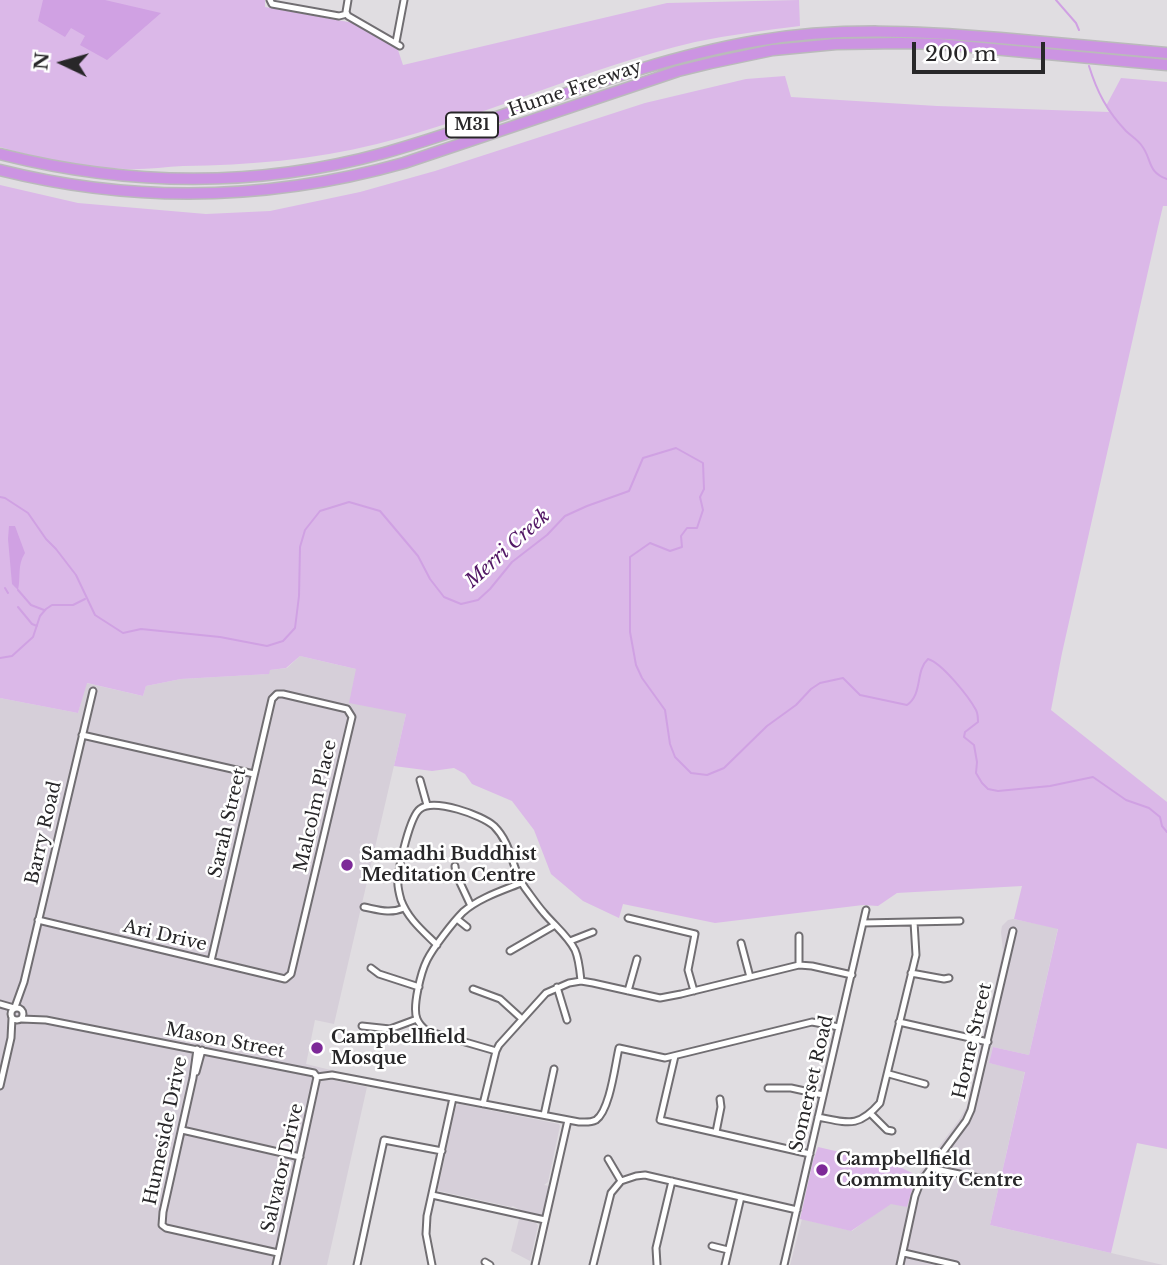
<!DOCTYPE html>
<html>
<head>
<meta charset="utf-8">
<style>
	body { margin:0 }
	#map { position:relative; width:1167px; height:1265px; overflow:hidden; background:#e0dde1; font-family:"Libre Baskerville",serif }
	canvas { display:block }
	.north { position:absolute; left:28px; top:28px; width:70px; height:70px; -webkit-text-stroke:5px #fff; paint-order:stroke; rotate:275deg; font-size:19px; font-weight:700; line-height:28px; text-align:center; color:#282729 }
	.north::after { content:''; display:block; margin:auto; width:24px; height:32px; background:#282729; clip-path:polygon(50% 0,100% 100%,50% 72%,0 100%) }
	.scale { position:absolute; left:912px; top:42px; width:133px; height:32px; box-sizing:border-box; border:4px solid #282729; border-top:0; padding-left:9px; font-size:21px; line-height:24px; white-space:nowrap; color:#282729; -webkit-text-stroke:5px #fff; paint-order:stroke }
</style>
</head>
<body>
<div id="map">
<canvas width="1167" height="1265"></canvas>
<div class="north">N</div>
<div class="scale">200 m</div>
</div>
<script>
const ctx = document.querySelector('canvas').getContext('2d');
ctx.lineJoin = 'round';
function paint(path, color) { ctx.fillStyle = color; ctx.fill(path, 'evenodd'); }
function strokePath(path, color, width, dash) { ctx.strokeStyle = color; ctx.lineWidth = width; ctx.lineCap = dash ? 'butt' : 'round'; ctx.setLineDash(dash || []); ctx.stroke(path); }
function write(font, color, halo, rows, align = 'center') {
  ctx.font = font + ' "Libre Baskerville",serif'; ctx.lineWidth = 5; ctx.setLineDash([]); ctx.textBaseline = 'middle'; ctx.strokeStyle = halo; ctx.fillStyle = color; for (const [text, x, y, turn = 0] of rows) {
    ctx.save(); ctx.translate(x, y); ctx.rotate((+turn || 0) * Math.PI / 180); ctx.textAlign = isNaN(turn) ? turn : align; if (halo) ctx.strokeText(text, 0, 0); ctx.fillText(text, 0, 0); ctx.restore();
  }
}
paint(new Path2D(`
	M300 656 356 669 406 714 334 1024 315 1020 306 1064 335 1071 333 1080 367 1087 327 1265H0V698L78 713 86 683 143 696 146 686 181 679 268 674 270 670 287 668Z
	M1013 919 1058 928 1029 1055 993 1047 989 1063 1025 1071 990 1225 1163 1265H790L802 1219 852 1231 891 1202 907 1207 911 1188 917 1176 959 1120 967 1106 1003 951 1001 932 1002 926 1008 920Z
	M459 1104 559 1124 560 1126 548 1182 544 1185 549 1186 543 1214 540 1216 517 1212 518 1209 513 1206 511 1207 439 1191 438 1188 456 1106Z
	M519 1219 536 1223 538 1226 530 1261 511 1251Z`), '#d6cfd9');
paint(new Path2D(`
	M0 0H265V7L354 23 397 47 403 65 667 3 799 0 800 26C765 30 730 35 695 42 587 67 485 117 377 144 313 160 249 165 183 166 164 167 144 170 125 169 83 168 40 159 0 147Z
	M785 76 791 97 937 106 1109 112 1106 106 1121 78 1167 82V206H1163L1158 227 1062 653 1051 710 1167 802V1149L1137 1143 1111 1253 990 1225 1025 1072 989 1063 993 1047 1029 1055 1058 929 1014 919 1022 886 897 893 878 906 863 905 715 923 623 904 619 918 583 901 551 874 534 830 512 801 472 784 465 774 454 768 432 771 394 766 406 714 349 703 356 669 300 656 286 668 270 670 269 674 181 679 146 686 143 696 87 683 78 713 0 698V185L78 203 206 214 270 211 360 192 435 171 645 103 746 79Z
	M818 1147 896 1165 916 1175 907 1207 891 1204 851 1231 800 1219 813 1161Z`), '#dbb8e8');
paint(new Path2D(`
	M43 0H105L161 13 107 60 80 45 85 36 71 28 65 37 38 21Z
	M9 526H15L25 553C17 565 21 577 18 590L12 584 8 539Z`), '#d0a1e3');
strokePath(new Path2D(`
	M1056 0 1076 23 1079 30
	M1089 66C1097 92 1107 111 1126 131 1131 136 1138 140 1142 146 1152 159 1147 172 1167 179
	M0 497 5 498 28 513 46 539 56 549 76 575 95 615 123 633 141 629 220 637 267 646 283 641 295 628 299 596 300 547 305 530 320 511 349 502 380 511 418 556 430 579 444 597 461 604 478 600 490 589 512 562 547 535 565 516 587 506 629 491 643 458 676 448 703 463 704 489 700 497 703 510 697 528H687L681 536 682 547 670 551 650 543 630 557V632L636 665 642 678 665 710 670 744 675 757 691 773 707 775 724 768 767 726 796 705 811 689 820 683 843 678 860 695 907 705C923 694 915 671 928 659 942 663 969 697 976 710 978 714 978 717 978 722L965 732 964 737 974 745 977 762 976 773 982 783 988 789 998 791 1050 786 1093 777 1126 800 1149 808 1160 817 1162 826 1167 832
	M5 588 8 593
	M18 590 31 605 44 610
	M18 607 32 624 37 626
	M0 658 12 656 33 637 40 616 46 609 52 605H73L85 599`), '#d0a1e3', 2);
const minor = new Path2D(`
	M270 0 272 4 339 16 347 14
	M348 0 346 12 348 16 400 46
	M396 42 404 0
	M82 735 254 774
	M420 780 427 805
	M455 866 456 874 471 906
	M364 907C379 910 390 914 404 908
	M628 918 695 934 688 970 694 991
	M457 919 467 927
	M38 920 285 979 291 974 352 717 347 709 283 694H277L272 699 211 961
	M863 923 960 921
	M570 941 593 932
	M741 943 750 977
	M437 945C423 931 408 919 401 900 399 893 397 886 398 879 399 865 410 816 420 809 434 798 482 815 494 826 513 845 511 869 525 888 531 896 537 905 544 913 554 925 568 936 575 950 579 959 580 971 581 981
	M510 951 555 925
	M799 965V936
	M371 968 379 974 419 987
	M911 973 944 979 949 978
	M557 987 567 1020
	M473 989 500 999 522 1019
	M628 991 637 959
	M0 1004 14 1008
	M15 1007 24 982 93 691
	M11 1014a6 6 0 1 1 12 0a6 6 0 1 1-12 0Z
	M21 1019 46 1020 314 1073 317 1077 332 1075 579 1122C585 1122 590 1123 596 1120 610 1110 615 1065 619 1048L665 1058 812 1022 839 1027
	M899 1022 988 1042
	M362 1026 390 1029 417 1019
	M197 1049 193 1078 163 1212 162 1225 166 1228 278 1253
	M496 1051 427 1031C423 1028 419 1024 417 1019 412 1007 421 972 427 960 433 948 453 922 463 912 479 898 501 891 521 883
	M675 1056 660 1120 810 1154
	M196 1072 202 1050
	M889 1074 925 1084
	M0 1086 11 1038 12 1018
	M768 1088H791L823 1095
	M483 1104 496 1051 499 1045 546 993 569 983 581 981 593 983 660 998 681 994 799 965 812 966 852 975
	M871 1114 887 1130 892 1131
	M544 1115 554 1069
	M818 1117C849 1123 858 1128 880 1103L916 955 914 922
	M182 1130 300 1157
	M716 1132 721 1107 720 1099
	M608 1159 621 1181
	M930 1168 979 1178
	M432 1195 545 1220
	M712 1246 728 1250
	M904 1253 956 1265
	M485 1262 490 1265
	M276 1265 317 1077
	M357 1265 384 1140 442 1151
	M432 1265 426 1234 427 1216 453 1098
	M535 1265 568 1120
	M593 1265 611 1193 621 1181 636 1176 645 1175 797 1210
	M657 1265 656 1248 672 1181
	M725 1265 741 1197
	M784 1265 866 910
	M900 1265 915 1196 920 1183 966 1121 971 1110 1013 931`);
const motorway = new Path2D(`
	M0 154C127 186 257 188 384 153 509 118 628 63 756 41 837 27 919 31 1000 38 1056 43 1111 48 1167 53
	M0 170C136 204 269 201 404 163L678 71 711 63 773 50 836 44 900 43 938 44 1167 65`);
strokePath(minor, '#716e72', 9);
strokePath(motorway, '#bababb', 13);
strokePath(minor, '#fff', 5);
strokePath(motorway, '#cc94e2', 10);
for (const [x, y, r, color] of [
	[347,865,7,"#7d2998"],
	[317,1048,7,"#7d2998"],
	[822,1170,7,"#7d2998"]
]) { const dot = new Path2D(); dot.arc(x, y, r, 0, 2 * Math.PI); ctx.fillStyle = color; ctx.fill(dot); strokePath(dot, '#fff', 2.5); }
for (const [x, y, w] of [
	[472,125,52]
]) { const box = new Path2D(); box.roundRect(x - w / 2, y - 12.5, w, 25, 5); ctx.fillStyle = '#fff'; ctx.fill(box); strokePath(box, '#282729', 2); }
write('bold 16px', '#282729', null, [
	["M31",472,125]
]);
write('18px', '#282729', '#fff', [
	["Hume Freeway",575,89,-19],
	["Malcolm Place",316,806,-77],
	["Sarah Street",228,823,-77],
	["Barry Road",44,833,-77],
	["Ari Drive",165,936,13],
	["Mason Street",225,1041,11],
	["Horne Street",973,1041,-77],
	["Somerset Road",812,1084,-77],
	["Humeside Drive",166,1131,-78],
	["Salvator Drive",283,1168,-77]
]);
write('bold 18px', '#282729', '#fff', [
	["Samadhi Buddhist",361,855],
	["Meditation Centre",361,876],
	["Campbellfield",331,1038],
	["Mosque",331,1059],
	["Campbellfield",836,1160],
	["Community Centre",836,1181]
], 'left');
write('italic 19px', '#521765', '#fff', [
	["Merri Creek",508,549,-42]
]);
</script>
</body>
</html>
